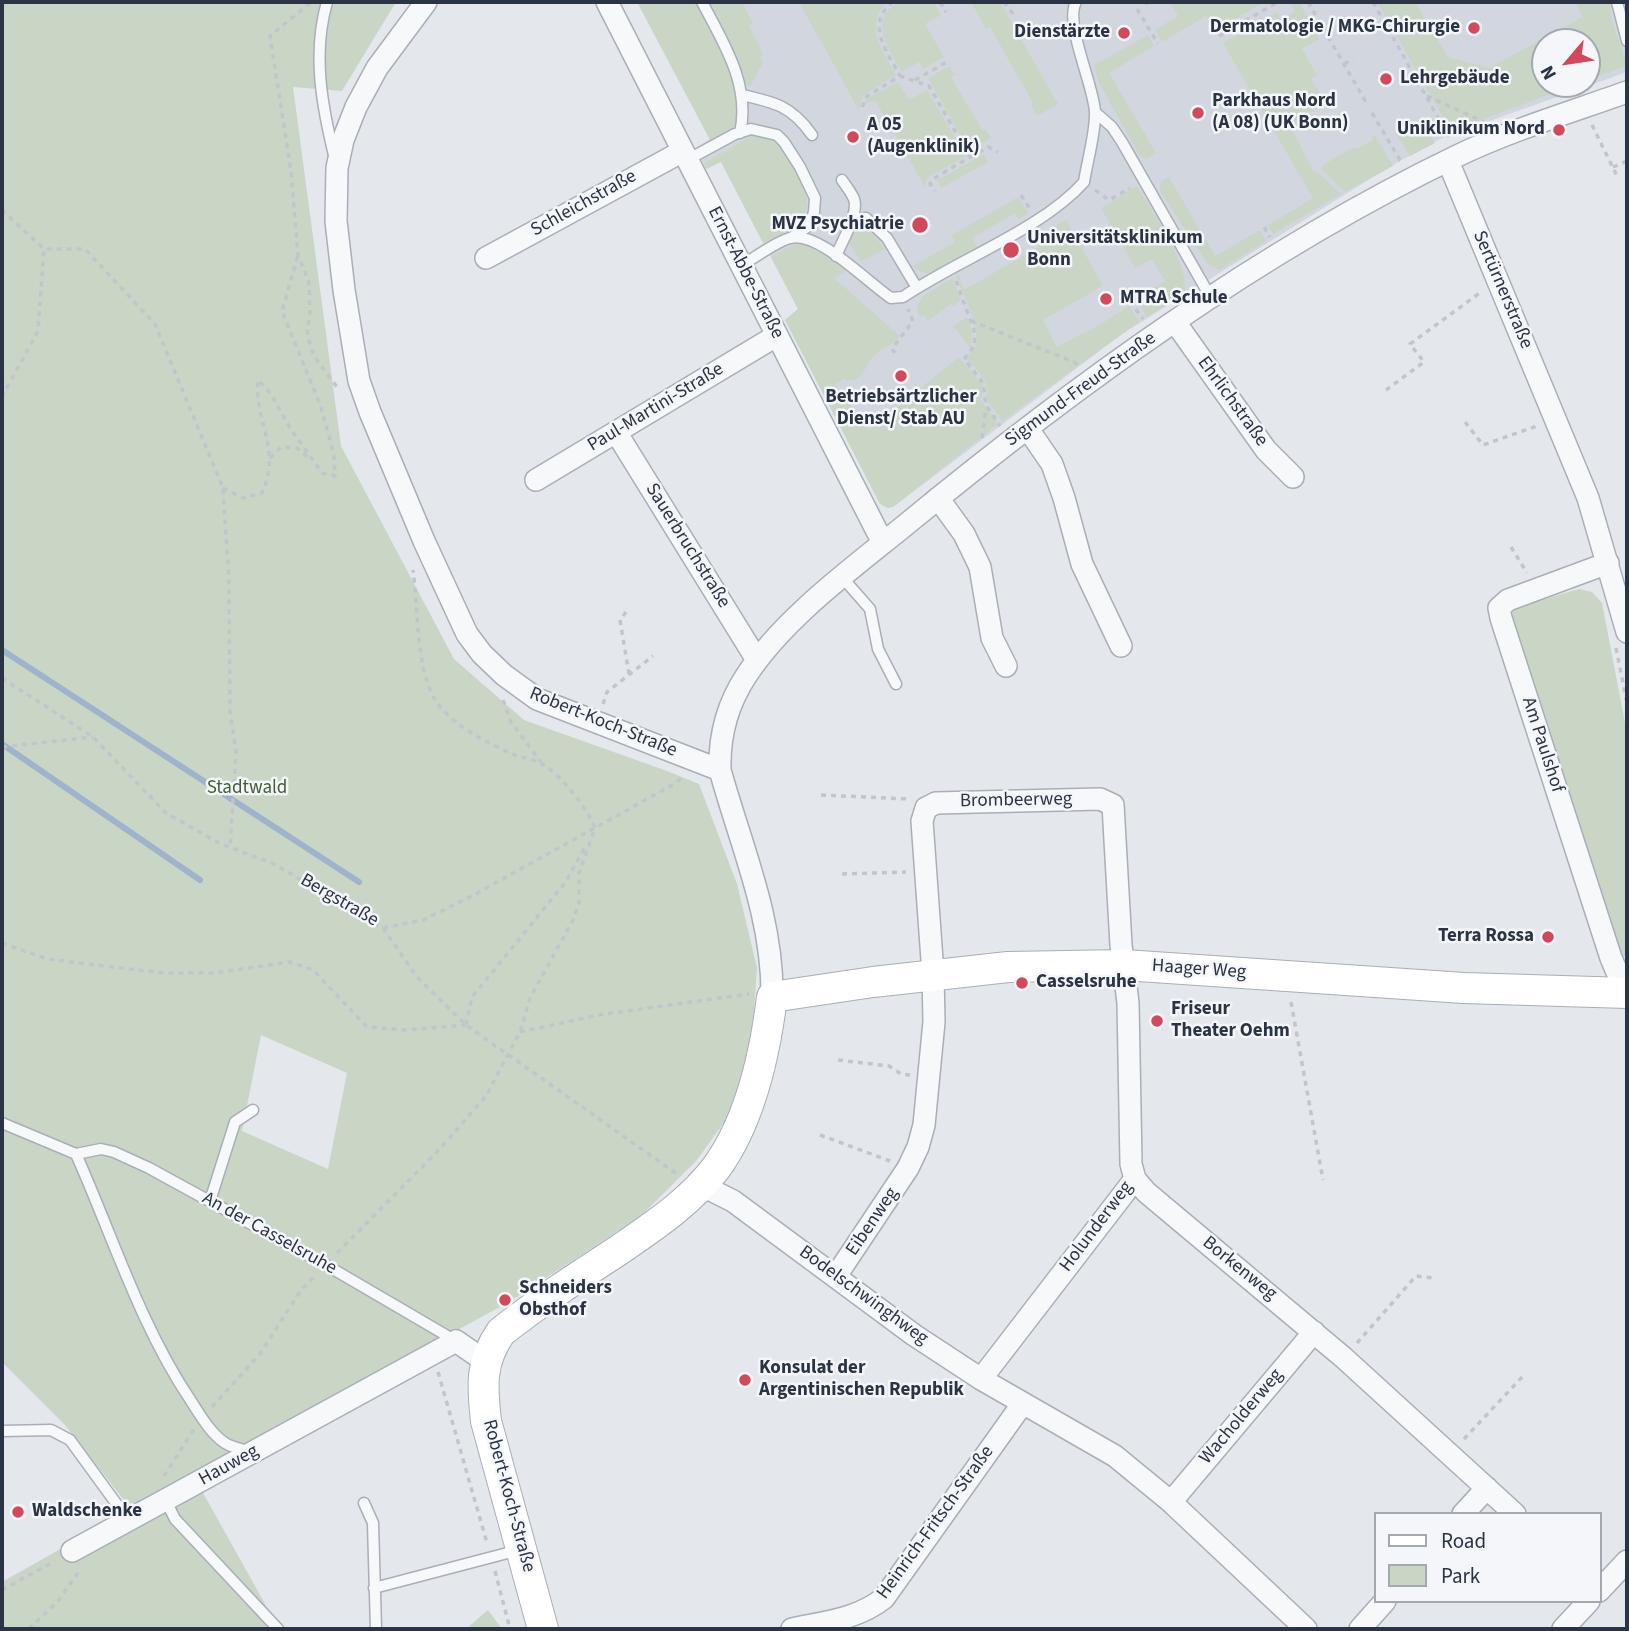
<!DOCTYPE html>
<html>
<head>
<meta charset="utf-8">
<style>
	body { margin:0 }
	#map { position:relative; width:1629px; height:1631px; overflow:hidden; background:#e4e7ec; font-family:"Source Sans 3",sans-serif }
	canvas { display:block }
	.frame { position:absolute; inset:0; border:4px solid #2b3445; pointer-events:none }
	.legend { position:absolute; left:1374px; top:1512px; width:228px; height:91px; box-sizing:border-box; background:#f4f6f9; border:2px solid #a4a8b1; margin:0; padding:9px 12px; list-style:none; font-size:21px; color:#2b3445 }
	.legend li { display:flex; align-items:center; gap:14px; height:35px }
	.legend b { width:35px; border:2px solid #a4a8b1 }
	.north { position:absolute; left:1531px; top:28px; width:70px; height:70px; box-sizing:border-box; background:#f4f6f9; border:2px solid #a4a8b1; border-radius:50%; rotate:241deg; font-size:19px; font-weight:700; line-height:28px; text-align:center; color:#2b3445 }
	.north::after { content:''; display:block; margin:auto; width:24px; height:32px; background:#d1495b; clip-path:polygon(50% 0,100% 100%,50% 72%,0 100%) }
</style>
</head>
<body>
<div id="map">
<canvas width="1629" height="1631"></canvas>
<div class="frame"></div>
<ul class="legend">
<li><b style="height:9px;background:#fff"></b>Road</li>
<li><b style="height:19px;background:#c9d6c5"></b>Park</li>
</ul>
<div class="north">N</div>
</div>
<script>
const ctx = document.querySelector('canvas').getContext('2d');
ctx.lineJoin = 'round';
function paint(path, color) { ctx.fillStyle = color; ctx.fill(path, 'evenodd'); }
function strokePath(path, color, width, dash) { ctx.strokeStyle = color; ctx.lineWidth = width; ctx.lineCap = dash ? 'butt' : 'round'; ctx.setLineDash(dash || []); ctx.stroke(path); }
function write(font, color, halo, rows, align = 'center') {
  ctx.font = font + ' "Source Sans 3",sans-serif'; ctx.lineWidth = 5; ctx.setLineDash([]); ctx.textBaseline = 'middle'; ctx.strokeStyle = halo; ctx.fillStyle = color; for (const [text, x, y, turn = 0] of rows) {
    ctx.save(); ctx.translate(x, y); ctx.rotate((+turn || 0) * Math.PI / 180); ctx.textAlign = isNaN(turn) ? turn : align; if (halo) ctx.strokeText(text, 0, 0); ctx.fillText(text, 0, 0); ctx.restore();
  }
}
paint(new Path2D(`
	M640 2H1627V72L1442 138 1389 167 1122 334 897 504 888 508 880 504 785 320 798 309 721 162 706 169 696 148 710 139ZM1545 42H1587V84H1545Z`), '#d2d6de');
paint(new Path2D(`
	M2 2H396L342 91 293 87 341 446 454 659 524 720 667 771 699 784 737 884 757 968 753 1026 743 1070 728 1117 697 1160 640 1217 507 1303 193 1475 279 1629H2V1582L131 1509 65 1425 2 1362ZM261 1035 347 1073 328 1169 242 1131Z
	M637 2H697C710 26 752 101 734 126 729 133 718 136 710 140Z
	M707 2H741L753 23 749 26 763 54 760 57 763 62 750 87 743 81 734 53Z
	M799 2H887C863 25 883 51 896 75L863 95 859 110Z
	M899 2H933L941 15 925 24 944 57 923 69 919 62 902 72C889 48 866 20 899 2Z
	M971 2H1000L1058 104 1037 116 1031 105 1033 103 990 27 986 29Z
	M1170 2H1264L1215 30 1206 16 1162 42 1155 30 1178 16Z
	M1297 2H1299L1319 39 1302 49 1317 75 1311 79 1323 99 1317 103 1319 107 1289 124 1314 172 1317 171 1341 194 1273 234 1267 226 1313 198 1223 43 1277 12 1281 19 1295 12 1292 5Z
	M1377 2H1415L1448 57 1489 68 1583 17 1575 2H1610L1611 18 1627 66 1587 80V42H1545V84H1577L1451 131Z
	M1148 35 1154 46 1109 73 1156 153 1147 159 1140 156 1098 81 1094 65Z
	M949 66 955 75 951 77 982 130 985 129 991 138 969 151 928 78Z
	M898 82 909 100 927 90 966 156 927 178 925 187 875 100 865 104 866 99Z
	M1422 119 1435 143 1410 156 1396 134Z
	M1375 135 1393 166 1345 192 1321 169 1323 165 1354 147 1356 149 1373 140 1372 137Z
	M752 136C761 136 770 137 777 143 792 156 815 197 804 216 796 229 776 236 763 243L721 162 706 169 704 163Z
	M984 154 988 162 941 188 937 180Z
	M1169 177 1215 256 1260 230 1266 241 1219 270 1207 263 1160 191 1161 181Z
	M1137 186C1154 216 1188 259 1185 294L1147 317 1136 298 1165 281 1152 259 1135 268 1101 208Z
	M1018 197 1028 213 1019 219 1015 213 972 238 978 248C960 259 932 286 913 266L955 242 952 235Z
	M1066 220 1103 286 1043 320 1057 347 1101 324 1129 306 1139 322 1002 421 986 398C990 379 977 371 965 358 969 354 975 349 976 344 981 329 962 292 956 276L959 275 964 290 1039 247 1037 236Z
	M860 229 871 232 885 249 861 262 850 244 851 233Z
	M803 243 849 269 834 278 900 336C892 346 886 346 877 353 866 362 862 387 843 379L835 385 869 430 959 357 981 383 983 387 981 400 998 424 893 507 888 508 880 504 785 320 798 309 771 257 792 245Z
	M952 278 961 300 953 306 951 304 928 321 923 314 920 317 917 308 922 297Z
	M967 317 972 331 971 349 953 326Z
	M1579 589 1592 592 1602 603 1627 733V955L1620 958 1510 615 1518 607Z
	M488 1610 502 1629H466Z`), '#c9d6c5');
strokePath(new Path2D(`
	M2 650 359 882
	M2 744 200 880`), '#9fb4cc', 6);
const lane = new Path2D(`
	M327 2C312 54 322 107 335 159
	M702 2C723 42 751 85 740 133
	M1617 2 1627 41
	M742 95C774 102 792 106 812 135
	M1095 112 1112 127 1122 142 1211 298
	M687 160 735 134 751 129 777 135 784 142 800 167 815 198 814 212 810 225 791 238
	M854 219 866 218 887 238 917 288
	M836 256C842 241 859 214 854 199 851 192 846 186 842 180
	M742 265C755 258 775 242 790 238 818 230 868 283 891 298L903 297C957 260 1041 230 1084 182 1087 162 1096 131 1095 112 1094 86 1064 23 1076 2
	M842 577 870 609 878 649 896 684
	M2 1123 76 1154 101 1149 114 1152 149 1168 326 1265 456 1341
	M76 1154C113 1237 140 1325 191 1401 200 1415 211 1434 225 1443 231 1447 242 1449 250 1452
	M210 1201 235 1122 253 1110
	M2 1431 51 1430 70 1440 129 1521
	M166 1501 175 1519 278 1629
	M364 1503 373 1523 376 1629
	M374 1588 519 1550`);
const street = new Path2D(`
	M426 2 377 68 356 107 343 140 337 168 336 221 344 290 359 381 370 412 424 541 467 634 482 654 504 675 537 699 720 770
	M607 2 883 543
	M1448 161 1588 498 1627 632
	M486 258 683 151
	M1175 322 1266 450 1293 477
	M1028 429 1052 464 1064 498 1082 564 1121 646
	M616 432 757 660
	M536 480 776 336
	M938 498 964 534 980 567 992 638 1006 666
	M1608 563 1508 600 1499 608 1501 618 1611 958 1626 993
	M772 997C773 917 741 846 720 770 719 737 727 705 746 676 783 619 850 570 903 527 1073 387 1258 252 1457 156 1511 130 1571 112 1627 92
	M701 1185 733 1201 914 1335 981 1379 1115 1456 1171 1502 1306 1629
	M836 1276 908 1168 918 1147 924 1125 934 1022 933 974 922 821 926 808 936 803 1100 799 1113 805 1121 945 1128 1003 1131 1164 1135 1179 1146 1192 1344 1358 1515 1514
	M981 1379 1135 1179
	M1171 1502 1314 1332
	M1463 1514 1487 1488
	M72 1551 456 1341 485 1361
	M1599 1591 1627 1561
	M792 1629C825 1622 858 1619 884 1598L1023 1403
	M1360 1629 1385 1601
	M1563 1629 1589 1601`);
const secondary = new Path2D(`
	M543 1629 486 1421C482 1386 480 1362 501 1332 539 1302 579 1276 619 1250 654 1226 690 1202 716 1168 751 1120 765 1054 772 997L873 982 1008 967 1124 965 1464 988 1627 993`);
strokePath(lane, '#a9aeb7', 13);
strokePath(street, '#a9aeb7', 24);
strokePath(secondary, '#a9aeb7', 32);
strokePath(new Path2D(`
	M893 2C864 23 888 53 900 76
	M940 2 946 12
	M1004 2 1013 14
	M1308 2 1367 104
	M1373 2 1449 137
	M310 3 270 36 291 171 298 255 309 282 310 316 307 330 311 349 318 362 337 387
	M1145 4 1149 2
	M1137 9 1158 44
	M1219 36 1278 2
	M1344 64 1353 59
	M915 80 947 62
	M1427 96 1484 122
	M862 107 867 96 900 76 929 86 970 157 933 179 930 184 935 191
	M1372 113 1400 160 1403 161
	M1592 125 1617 176
	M970 157 988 147 998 152
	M1613 167 1627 161
	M1095 190 1109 200 1130 188
	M1021 195 1030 209
	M2 210 44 249
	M1264 227 1270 237
	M956 281 974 330 975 345 964 359 983 383 986 405 1000 426
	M1130 301 1143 319
	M971 321 1074 362 1079 366
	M895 353 892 349 913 321 908 309
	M1386 390 1424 362 1410 344 1481 292
	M2 397 38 331 44 249H85L155 324 223 488 229 580 230 712 236 751 230 848
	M1465 422 1483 445 1537 426
	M982 438 986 408
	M270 458 281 447 297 448 310 459
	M223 488 243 498 262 493C282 449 254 421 258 380L271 394 290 428 322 473 335 476 334 455 321 407 282 311 298 255
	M1511 547 1527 573
	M626 612 620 620 629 674
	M1616 648 1627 703
	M2 678 93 737 166 813 219 843 274 864 383 928 423 920 470 897 676 783 683 776
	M503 700 511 722 541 762
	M603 704 607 692 653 656
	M2 747 93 737
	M821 795 909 799
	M842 874 906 872
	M383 928 417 977 466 1025 677 1174
	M2 943 47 959 162 973H214L290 962 313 970 367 1027 405 1030 466 1025
	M1291 1002 1323 1180
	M466 1025 472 997 565 883 586 845
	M520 1032 598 1015 749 994
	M838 1060 889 1066 901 1074 910 1075
	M820 1135 890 1161
	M337 1253 438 1151 486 1096 520 1032 530 998 573 920 579 903V873L595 828C588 809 558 771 540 763 532 759 523 758 515 755 486 742 449 725 433 696 416 664 418 607 413 570
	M1357 1343 1416 1276 1433 1278
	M438 1372 487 1543
	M212 1407 260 1354 301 1290 315 1276
	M1464 1439 1524 1375
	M164 1476 194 1429
	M495 1571 510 1629
	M2 1590 55 1561
	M29 1629 58 1601 80 1570`), '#c2c5cb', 3.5, [5, 5]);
strokePath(lane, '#f7f8fa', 10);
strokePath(street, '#f7f8fa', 21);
strokePath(secondary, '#fff', 30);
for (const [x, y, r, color] of [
	[1474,28,7,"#d1495b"],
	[1124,33,7,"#d1495b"],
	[1386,79,7,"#d1495b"],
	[1198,113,7,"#d1495b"],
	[1559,130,7,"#d1495b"],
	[853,137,7,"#d1495b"],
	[920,225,9,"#d1495b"],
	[1011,250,9,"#d1495b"],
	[1106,299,7,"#d1495b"],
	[901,376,7,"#d1495b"],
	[1548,937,7,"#d1495b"],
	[1022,983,7,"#d1495b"],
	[1157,1021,7,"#d1495b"],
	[505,1300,7,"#d1495b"],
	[745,1380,7,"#d1495b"],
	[18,1512,7,"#d1495b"]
]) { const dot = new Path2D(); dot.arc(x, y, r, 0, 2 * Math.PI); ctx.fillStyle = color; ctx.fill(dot); strokePath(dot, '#f4f6f9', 2.5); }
write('bold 19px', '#2b3445', '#f4f6f9', [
	["Dermatologie / MKG-Chirurgie",1460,28,"right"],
	["Dienstärzte",1110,33,"right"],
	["Lehrgebäude",1400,79],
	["Parkhaus Nord",1212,102],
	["(A 08) (UK Bonn)",1212,124],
	["A 05",867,126],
	["(Augenklinik)",867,148],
	["Uniklinikum Nord",1545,130,"right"],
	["MVZ Psychiatrie",904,225,"right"],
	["Universitätsklinikum",1027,239],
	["Bonn",1027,261],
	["MTRA Schule",1120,299],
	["Betriebsärtzlicher",901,398,"center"],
	["Dienst/ Stab AU",901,420,"center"],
	["Terra Rossa",1534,937,"right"],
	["Casselsruhe",1036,983],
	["Friseur",1171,1010],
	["Theater Oehm",1171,1032],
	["Schneiders",519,1289],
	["Obsthof",519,1311],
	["Konsulat der",759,1369],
	["Argentinischen Republik",759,1391],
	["Waldschenke",32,1512]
], 'left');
write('19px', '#2b3445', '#f4f6f9', [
	["Schleichstraße",584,204,-29],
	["Ernst-Abbe-Straße",745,273,63],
	["Sertürnerstraße",1502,290,67],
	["Sigmund-Freud-Straße",1081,390,-36],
	["Ehrlichstraße",1232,402,54],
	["Paul-Martini-Straße",656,408,-31],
	["Sauerbruchstraße",687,546,58],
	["Robert-Koch-Straße",603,723,22],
	["Am Paulshof",1542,745,72],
	["Brombeerweg",1016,801,-1],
	["Bergstraße",339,901,30],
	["Haager Weg",1199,970,4],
	["Eibenweg",873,1222,-56],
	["Holunderweg",1097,1227,-53],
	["An der Casselsruhe",269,1234,29],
	["Borkenweg",1239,1269,39],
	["Bodelschwinghweg",863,1296,36],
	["Wacholderweg",1242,1417,-50],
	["Hauweg",229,1466,-29],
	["Robert-Koch-Straße",508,1496,75],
	["Heinrich-Fritsch-Straße",936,1523,-54]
]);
write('19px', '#3f6138', '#f4f6f9', [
	["Stadtwald",247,789]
]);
</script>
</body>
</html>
